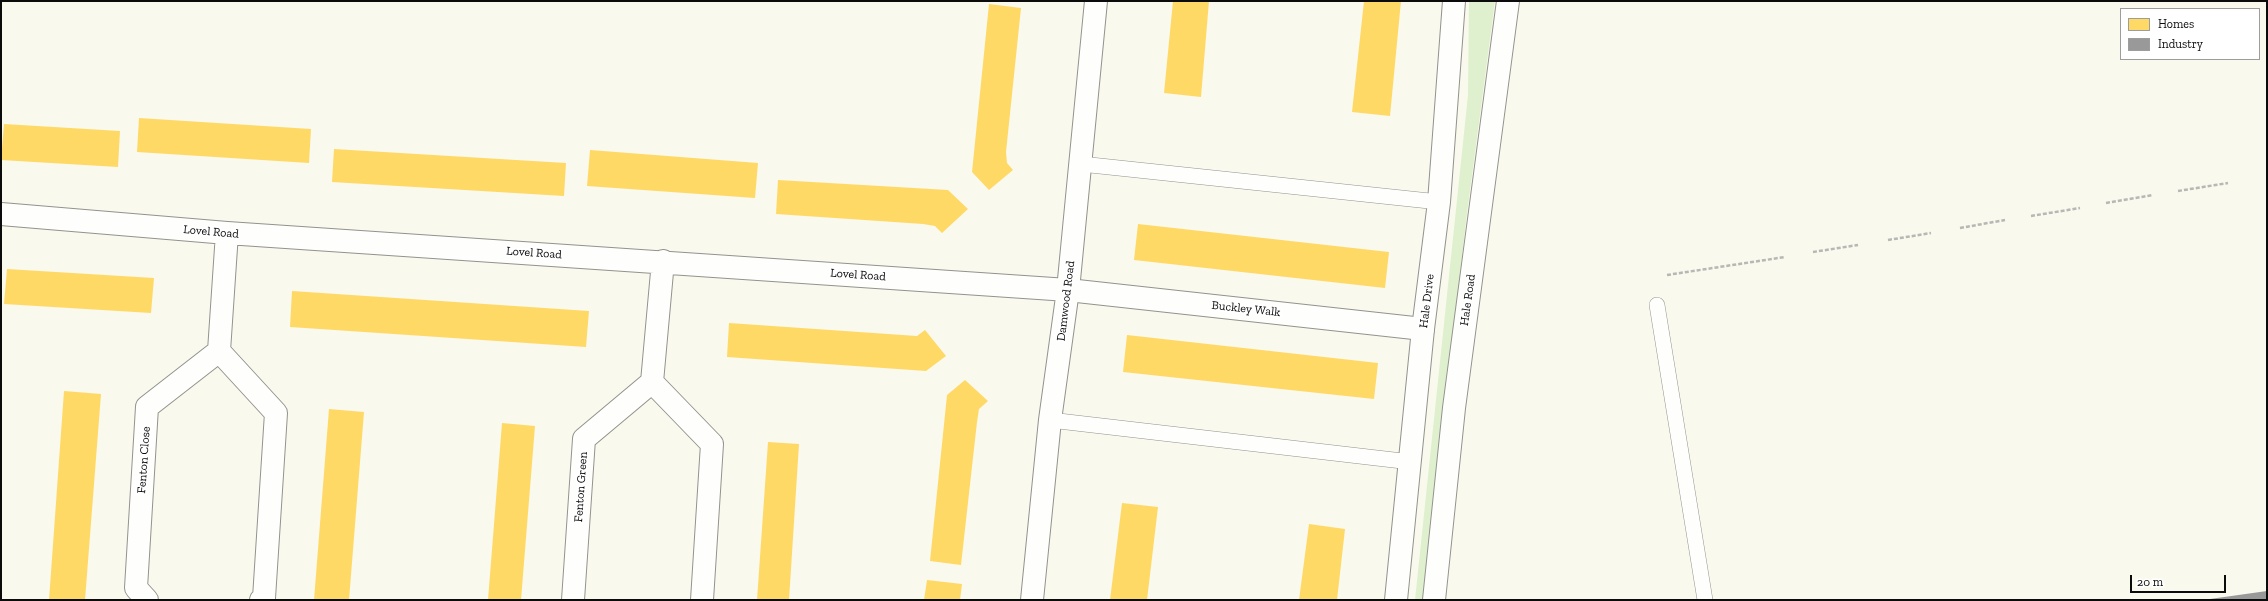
<!DOCTYPE html>
<html>
<head>
<meta charset="utf-8">
<style>
	body { margin:0 }
	#map { position:relative; width:2268px; height:601px; overflow:hidden; background:#faf9ed; font-family:"Zilla Slab",serif }
	canvas { display:block }
	.frame { position:absolute; inset:0; border:2px solid #0b0b0b; pointer-events:none }
	.legend { position:absolute; left:2120px; top:8px; width:140px; height:52px; box-sizing:border-box; background:#fff; border:1px solid #9d9d9d; margin:0; padding:5px 7px; list-style:none; font-size:12px; color:#0b0b0b }
	.legend li { display:flex; align-items:center; gap:8px; height:20px }
	.legend b { width:20px; border:1px solid #9d9d9d }
	.scale { position:absolute; left:2130px; top:575px; width:96px; height:18px; box-sizing:border-box; border:2px solid #0b0b0b; border-top:0; padding-left:5px; font-size:12px; line-height:14px; white-space:nowrap; color:#0b0b0b; -webkit-text-stroke:3px #fff; paint-order:stroke }
</style>
</head>
<body>
<div id="map">
<canvas width="2268" height="601"></canvas>
<div class="frame"></div>
<ul class="legend">
<li><b style="height:11px;background:#ffd966"></b>Homes</li>
<li><b style="height:11px;background:#999"></b>Industry</li>
</ul>
<div class="scale">20 m</div>
</div>
<script>
const ctx = document.querySelector('canvas').getContext('2d');
ctx.lineJoin = 'round';
function paint(path, color) { ctx.fillStyle = color; ctx.fill(path, 'evenodd'); }
function strokePath(path, color, width, dash) { ctx.strokeStyle = color; ctx.lineWidth = width; ctx.lineCap = dash ? 'butt' : 'round'; ctx.setLineDash(dash || []); ctx.stroke(path); }
function write(font, color, halo, rows, align = 'center') {
  ctx.font = font + ' "Zilla Slab",serif'; ctx.lineWidth = 4; ctx.setLineDash([]); ctx.textBaseline = 'middle'; ctx.strokeStyle = halo; ctx.fillStyle = color; for (const [text, x, y, turn = 0] of rows) {
    ctx.save(); ctx.translate(x, y); ctx.rotate((+turn || 0) * Math.PI / 180); ctx.textAlign = isNaN(turn) ? turn : align; if (halo) ctx.strokeText(text, 0, 0); ctx.fillText(text, 0, 0); ctx.restore();
  }
}
paint(new Path2D(`
	M1469 1H1495L1467 213 1423 600H1415L1468 95Z`), '#def0cd');
paint(new Path2D(`
	M1173 1H1209L1201 97 1164 93Z
	M1364 1H1401L1390 116 1352 112Z
	M989 4 1021 8 1006 152 1007 163 1013 170 989 190 972 172Z
	M139 118 311 129 309 163 137 152Z
	M4 124 120 131 118 167 1 160Z
	M334 149 566 163 564 196 332 182Z
	M590 150 758 163 755 198 587 186Z
	M778 180 948 190 968 209 942 233 935 226 923 224 776 214Z
	M1138 224 1389 252 1385 288 1134 260Z
	M7 269 154 278 151 313 4 304Z
	M292 291 589 311 586 347 290 327Z
	M729 323 917 336 925 330 946 356 926 371 727 357Z
	M1127 335 1378 363 1374 399 1123 372Z
	M965 380 988 401 979 409 977 422 961 565 930 561 947 395Z
	M64 391 101 394 85 600H49Z
	M329 409 364 412 349 600H314Z
	M502 423 535 426 521 600H488Z
	M768 442 799 444 789 600H757Z
	M1122 503 1158 507 1147 600H1110Z
	M1309 524 1345 529 1337 600H1299Z
	M927 580 962 584 960 600H924Z`), '#ffd966');
paint(new Path2D(`
	M2267 591V600H2210V599Z`), '#999');
const service = new Path2D(`
	M1081 164 1439 202
	M1657 305 1705 600
	M1050 420 1411 462`);
const pedestrian = new Path2D(`
	M1068 290 1423 329`);
const minor = new Path2D(`
	M1 214 227 233 1068 290
	M227 233 219 351 276 413 264 598 261 600
	M652 382 712 444 702 600
	M147 600 136 588 147 407 219 351
	M573 600 584 439 652 382 663 261
	M1032 600 1050 420 1068 290 1096 1
	M1396 600 1423 329 1439 202 1454 1`);
const tertiary = new Path2D(`
	M1434 600 1454 408 1508 1`);
strokePath(service, '#93928d', 16);
strokePath(pedestrian, '#93928d', 24);
strokePath(minor, '#93928d', 24);
strokePath(tertiary, '#93928d', 24);
strokePath(new Path2D(`
	M2178 191 2228 183
	M2106 203 2153 195
	M2031 216 2080 208
	M1960 228 2005 220
	M1888 240 1931 233
	M1813 252 1858 245
	M1667 275 1785 257`), '#b7b7b5', 2.5, [4, 2]);
strokePath(service, '#fefefc', 15);
strokePath(pedestrian, '#fefefc', 22);
strokePath(minor, '#fefefc', 22);
strokePath(tertiary, '#fefefc', 22);
write('12px', '#0b0b0b', '#fff', [
	["Lovel Road",211,232,5],
	["Lovel Road",534,253,4],
	["Lovel Road",858,275,4],
	["Hale Road",1468,300,-82],
	["Damwood Road",1066,301,-83],
	["Hale Drive",1427,301,-83],
	["Buckley Walk",1246,309,6],
	["Fenton Close",144,460,-86],
	["Fenton Green",581,487,-86]
]);
</script>
</body>
</html>
